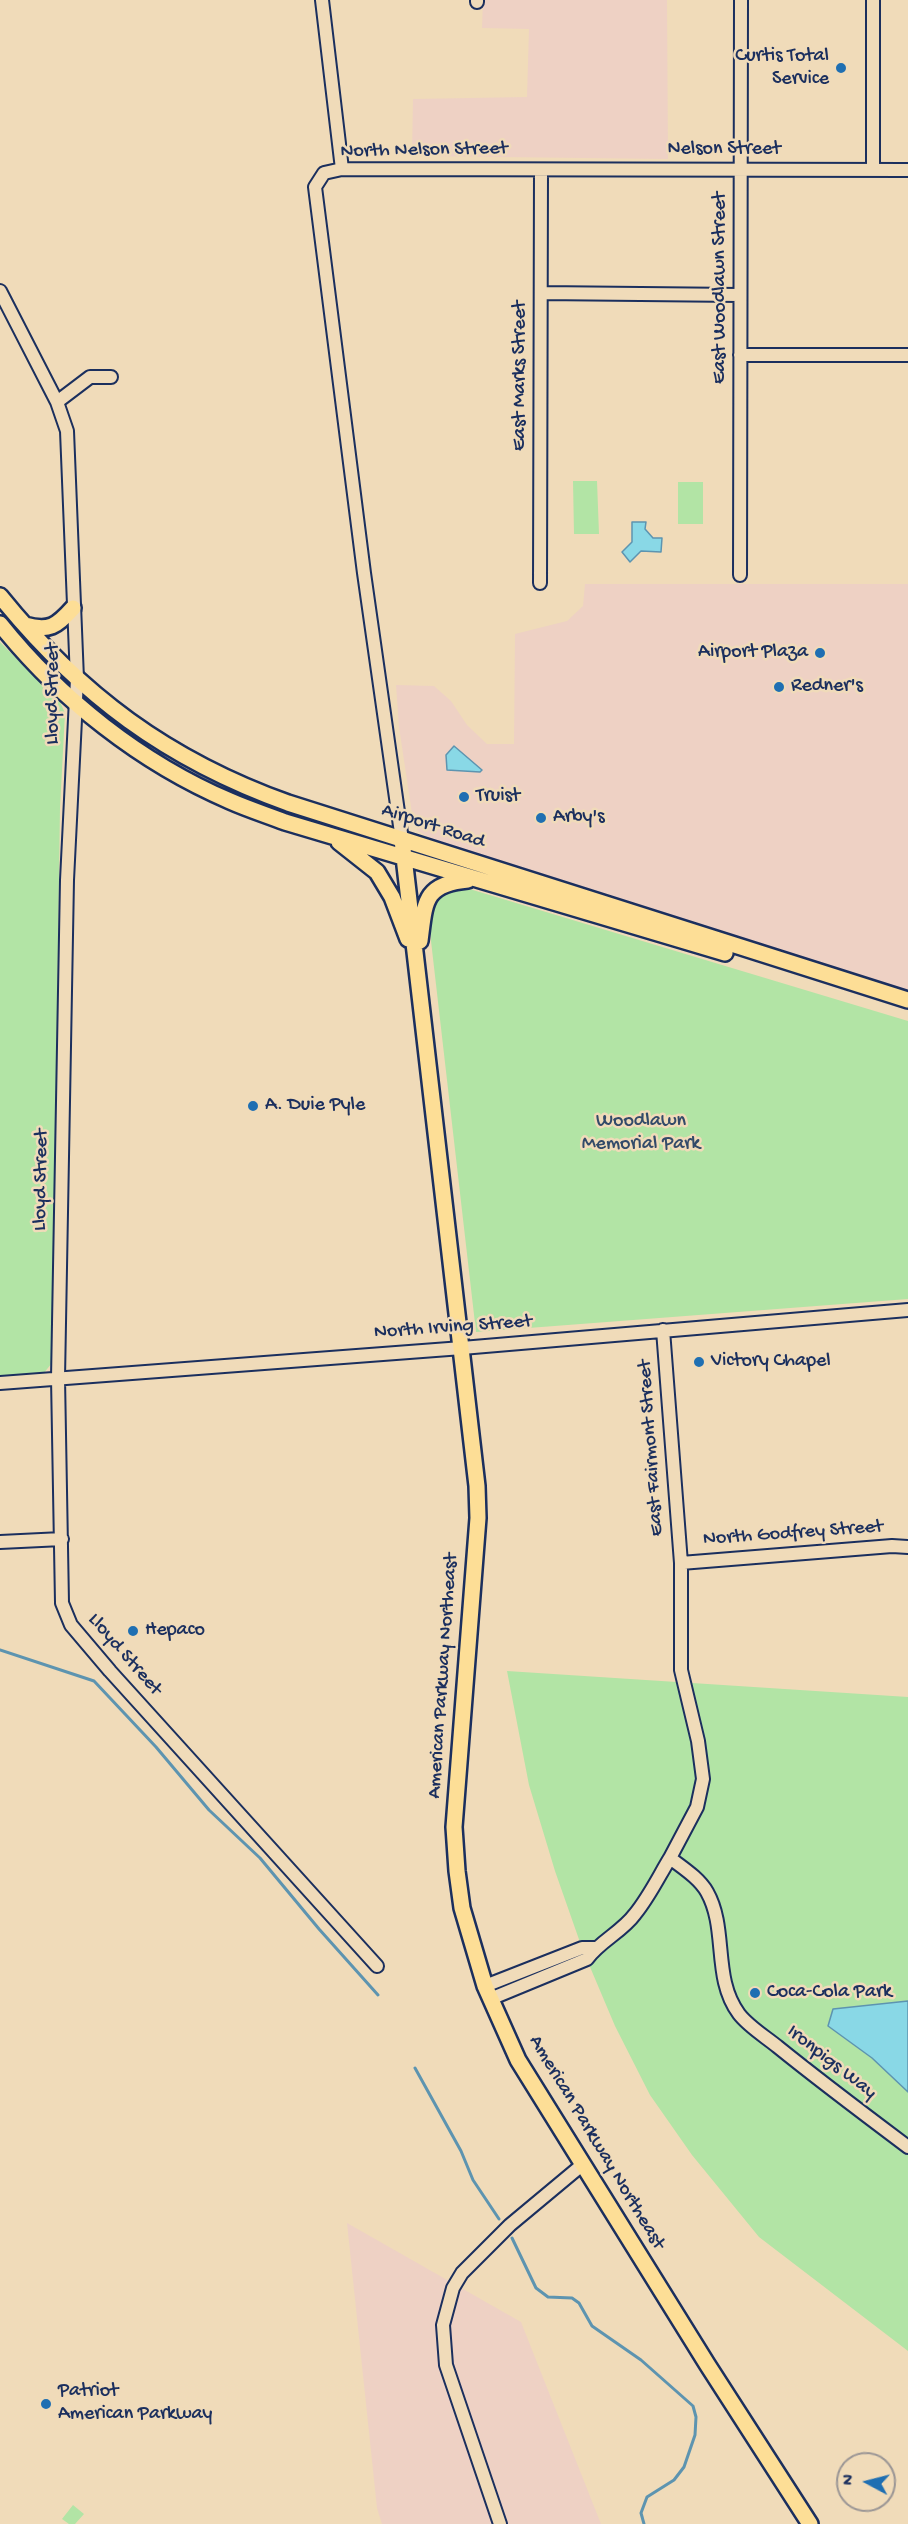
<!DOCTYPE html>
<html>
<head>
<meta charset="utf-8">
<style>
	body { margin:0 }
	#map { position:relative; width:908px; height:2524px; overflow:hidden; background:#f0dbb9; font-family:"Gochi Hand",sans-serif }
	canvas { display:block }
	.north { position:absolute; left:836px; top:2452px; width:60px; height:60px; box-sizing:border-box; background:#f0dbb9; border:2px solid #9b9695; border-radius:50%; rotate:277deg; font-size:16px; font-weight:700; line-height:24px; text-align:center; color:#1b2f5e }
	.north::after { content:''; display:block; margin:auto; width:21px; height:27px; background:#1f6fb2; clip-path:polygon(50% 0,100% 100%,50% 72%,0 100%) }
</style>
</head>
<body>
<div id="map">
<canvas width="908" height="2524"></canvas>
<div class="north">N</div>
</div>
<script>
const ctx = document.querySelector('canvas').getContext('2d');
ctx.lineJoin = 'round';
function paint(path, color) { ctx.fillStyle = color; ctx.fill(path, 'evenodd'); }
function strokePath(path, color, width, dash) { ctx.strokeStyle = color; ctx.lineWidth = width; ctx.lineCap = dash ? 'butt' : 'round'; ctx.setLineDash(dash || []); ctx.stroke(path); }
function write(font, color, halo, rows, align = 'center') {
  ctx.font = font + ' "Gochi Hand",sans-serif'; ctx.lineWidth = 5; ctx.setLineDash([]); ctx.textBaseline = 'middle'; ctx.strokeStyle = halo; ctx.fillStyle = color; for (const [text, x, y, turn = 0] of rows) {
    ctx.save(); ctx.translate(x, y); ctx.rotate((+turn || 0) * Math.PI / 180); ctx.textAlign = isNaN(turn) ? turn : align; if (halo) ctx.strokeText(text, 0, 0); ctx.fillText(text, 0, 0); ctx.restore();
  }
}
paint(new Path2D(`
	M483 0H667L668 159 412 156 413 99 527 97 529 29 482 28Z
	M585 584H908V993L435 841 418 831 413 820 399 727 396 685 434 686 451 701 467 725 487 744H514L515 634 567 621 583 606Z
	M347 2223 521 2322 601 2524H382L377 2508Z`), '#eed1c4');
paint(new Path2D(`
	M573 481H597L599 534H574Z
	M678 482H703V524H678Z
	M0 642 60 702 65 713 60 808 52 1363 43 1374 0 1378Z
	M463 887 908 1021V1299L476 1332 431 941 430 911 444 889Z
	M507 1671 908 1697V2351L759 2237 692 2155 650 2095 615 2026 582 1948 555 1871 529 1785Z
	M73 2505 84 2514 75 2524H69L62 2519Z`), '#b2e4a5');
const water = new Path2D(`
	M632 522H646L645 529 653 538H662L661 552 641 551 630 562 622 552 632 542Z
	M454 746 482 770 480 772 447 770 446 755Z
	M908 2001V2092L872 2058 828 2026 833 2009Z`);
paint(water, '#89d8e6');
strokePath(water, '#5d94b0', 1.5);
strokePath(new Path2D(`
	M0 1650 94 1681 156 1747 209 1810 260 1858 319 1929 378 1995
	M415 2068 461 2151 473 2180 499 2219
	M512 2238 536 2288 548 2297 572 2298 579 2303 592 2326 641 2360 693 2406 696 2417 695 2435 684 2467 674 2480 647 2497 641 2513 644 2524`), '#5d94b0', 3);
const minor = new Path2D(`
	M322 0 342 169
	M477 2V0
	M873 170V0
	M0 291 57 402 67 431 77 679 67 880 58 1378 62 1603 71 1625 110 1671 377 1966
	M541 293 740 295
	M740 355H908
	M57 402 90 377H111
	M740 575 741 0
	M540 583 541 170
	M402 840 364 573 315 187 324 173 342 169 908 170
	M663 1330 681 1563V1670L698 1741 703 1779 697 1807 670 1858
	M0 1383 462 1348 908 1310
	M0 1542 62 1539
	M681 1563 892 1546 908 1547
	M485 1986 582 1948H595
	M490 1999 587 1959C600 1941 622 1932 635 1914 649 1897 659 1876 670 1858 683 1868 699 1878 707 1892 728 1929 712 1978 739 2014 749 2027 766 2037 778 2047 820 2081 864 2114 908 2147
	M500 2524 446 2365 443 2325 453 2288 462 2273 510 2225 582 2165`);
const major = new Path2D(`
	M0 596C80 695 168 760 288 803L908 1000
	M0 624C60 699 141 763 230 801 248 809 267 815 285 822L725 953
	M25 625C49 632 57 626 73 608
	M402 840 477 1486 478 1518 454 1827 457 1871 462 1908 485 1986 518 2060 707 2364 810 2524
	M339 842 377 872 392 897 408 939
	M420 941C425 903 423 884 468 880`);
strokePath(minor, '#1b2f5e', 16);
strokePath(major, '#1b2f5e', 20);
strokePath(minor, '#f0dbb9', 12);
strokePath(major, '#fdde96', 15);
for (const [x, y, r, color] of [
	[841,68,6,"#1f6fb2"],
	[820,653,6,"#1f6fb2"],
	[779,687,6,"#1f6fb2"],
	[464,797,6,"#1f6fb2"],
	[541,818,6,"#1f6fb2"],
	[253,1106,6,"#1f6fb2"],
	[699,1362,6,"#1f6fb2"],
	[133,1631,6,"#1f6fb2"],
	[755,1993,6,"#1f6fb2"],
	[46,2404,6,"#1f6fb2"]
]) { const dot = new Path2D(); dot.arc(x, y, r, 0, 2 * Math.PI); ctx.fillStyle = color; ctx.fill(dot); strokePath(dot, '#f0dbb9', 2); }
write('20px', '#1b2f5e', '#f0dbb9', [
	["Curtis Total",829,57,"right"],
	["Service",829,80,"right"],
	["Airport Plaza",808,653,"right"],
	["Redner's",791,687],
	["Truist",476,797],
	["Arby's",553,818],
	["A. Duie Pyle",265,1106],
	["Victory Chapel",711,1362],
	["Hepaco",145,1631],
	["Coca-Cola Park",767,1993],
	["Patriot",58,2392],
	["American Parkway",58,2415]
], 'left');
write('20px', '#1b2f5e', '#f0dbb9', [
	["Nelson Street",724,150],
	["North Nelson Street",424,151,-1],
	["East Woodlawn Street",721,288,-90],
	["East Marks Street",521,376,-90],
	["Lloyd Street",54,694,-90],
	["Airport Road",433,827,18],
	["Lloyd Street",42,1180,-89],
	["North Irving Street",453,1328,-4],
	["East Fairmont Street",652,1448,-94],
	["North Godfrey Street",793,1534,-4],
	["Lloyd Street",124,1655,49],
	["American Parkway Northeast",444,1676,-86],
	["Ironpigs Way",831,2063,38],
	["American Parkway Northeast",596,2143,59]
]);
write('20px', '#324a69', '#f0dbb9', [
	["Woodlawn",641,1122],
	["Memorial Park",641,1145]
]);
</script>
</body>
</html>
